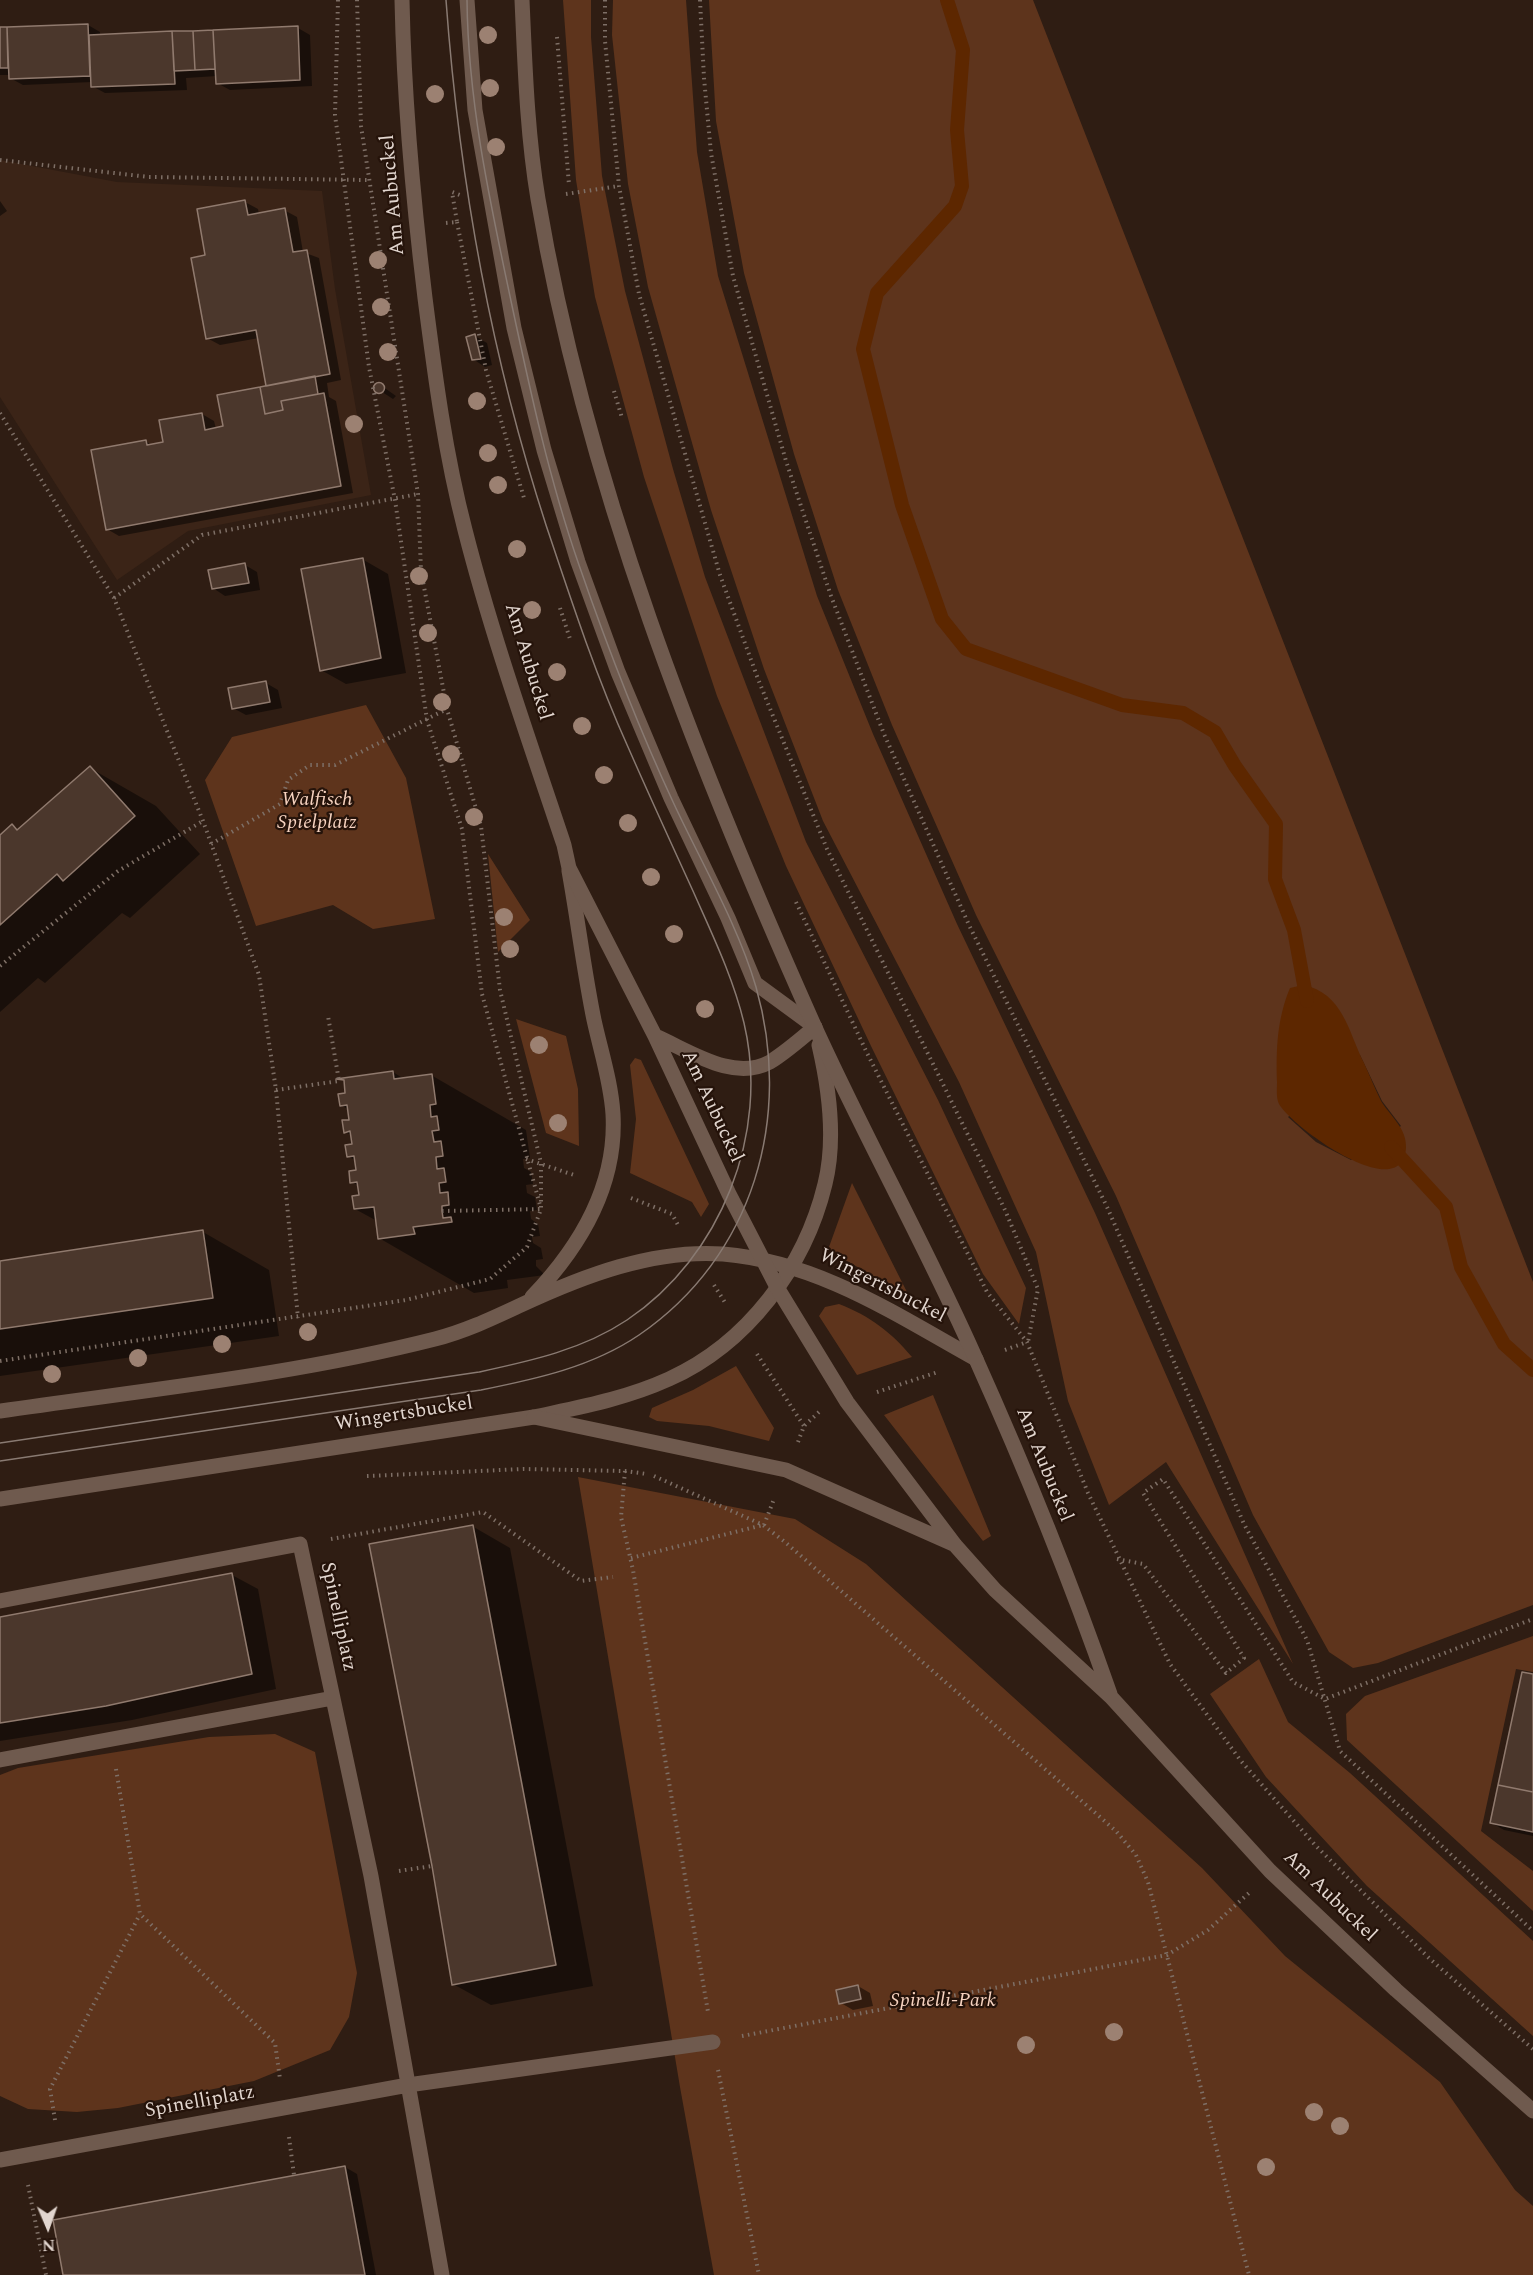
<!DOCTYPE html>
<html>
<head>
<meta charset="utf-8">
<style>
	body { margin:0 }
	#map { position:relative; width:1533px; height:2275px; overflow:hidden; background:#2f1d13; font-family:Spectral,serif }
	canvas { display:block }
	.north { position:absolute; left:18px; top:2197px; width:60px; height:60px; -webkit-text-stroke:4px #25130a; paint-order:stroke; rotate:178deg; font-size:16px; font-weight:700; line-height:24px; text-align:center; color:#e2d6cf }
	.north::after { content:''; display:block; margin:auto; width:21px; height:27px; background:#e2d6cf; clip-path:polygon(50% 0,100% 100%,50% 72%,0 100%) }
</style>
</head>
<body>
<div id="map">
<canvas width="1533" height="2275"></canvas>
<div class="north">N</div>
</div>
<script>
const ctx = document.querySelector('canvas').getContext('2d');
ctx.lineJoin = 'round';
function paint(path, color) { ctx.fillStyle = color; ctx.fill(path, 'evenodd'); }
function strokePath(path, color, width, dash) { ctx.strokeStyle = color; ctx.lineWidth = width; ctx.lineCap = dash ? 'butt' : 'round'; ctx.setLineDash(dash || []); ctx.stroke(path); }
function write(font, color, halo, rows, align = 'center') {
  ctx.font = font + ' Spectral,serif'; ctx.lineWidth = 4.5; ctx.setLineDash([]); ctx.textBaseline = 'middle'; ctx.strokeStyle = halo; ctx.fillStyle = color; for (const [text, x, y, turn = 0] of rows) {
    ctx.save(); ctx.translate(x, y); ctx.rotate((+turn || 0) * Math.PI / 180); ctx.textAlign = isNaN(turn) ? turn : align; if (halo) ctx.strokeText(text, 0, 0); ctx.fillText(text, 0, 0); ctx.restore();
  }
}
paint(new Path2D(`
	M0 160 117 182 322 191 335 289 371 495 188 531 117 580 0 397Z`), '#3b2417');
paint(new Path2D(`
	M563 0H591V37L602 176 625 291 673 469 705 577 806 842 938 1100 1026 1288 1019 1324 983 1274 871 1046 786 866 717 696 644 477 595 297 576 180Z
	M613 0H686L697 152 718 276 817 596 873 734 957 924 1095 1213 1293 1664 1166 1462 1109 1505 1068 1401 1036 1252 959 1082 823 821 764 669 711 510 648 287 628 184 612 35Z
	M709 0H1033L1533 1282V1605L1378 1663 1353 1668 1329 1652 1253 1515 1116 1196 976 915 892 725 838 590 794 454 744 273 716 121ZM1360 1055 1382 1101 1401 1126 1351 1160 1316 1142 1288 1117Z
	M366 705 406 778 435 919 373 929 333 905 256 926 205 780 232 737Z
	M488 854 530 920 498 952Z
	M516 1019 566 1036 578 1089 579 1146 546 1133Z
	M635 1058 641 1060 709 1204 701 1217 692 1202 630 1173 636 1119 630 1065Z
	M852 1183 909 1296 831 1252 829 1247Z
	M839 1304C870 1316 891 1332 912 1357L857 1375 819 1316 825 1307Z
	M736 1366 774 1428 769 1441 709 1426 657 1421 649 1417 652 1408 693 1390Z
	M933 1395 991 1536 983 1541 884 1415Z
	M578 1477 795 1519 866 1564 1202 1868 1285 1956 1440 2082 1515 2190 1533 2206V2275H714L680 2087Z
	M1533 1636V1672L1516 1669 1481 1831 1533 1871V1911L1347 1740 1346 1714 1365 1696Z
	M1259 1659 1288 1722 1350 1773 1533 1941V2036L1367 1886 1266 1777 1210 1694Z
	M275 1734 315 1752 357 1973 349 2017 330 2050 254 2081 118 2108 77 2112 28 2109 0 2096V1775L18 1768 209 1737Z`), '#5e341c');
paint(new Path2D(`
	M1303 985C1343 993 1348 1031 1364 1063 1370 1076 1375 1089 1381 1101 1390 1116 1407 1128 1406 1148 1402 1207 1292 1127 1279 1104 1276 1098 1277 1089 1277 1082 1276 1049 1277 1019 1290 988Z`), '#5d2700');
paint(new Path2D(`
	M88 25 100 32V36L298 28 310 35 312 86 230 90 217 83V76L186 78 187 90 105 93 92 86V82L23 85 10 78V75H0V29Z
	M0 201 7 211 0 216Z
	M245 202 258 209 259 214 284 210 297 217 303 252 319 258 341 380 327 383 329 397 336 401 353 493 119 536 107 529 146 441 153 446 165 444 202 414 214 421 216 429 224 427 268 387 259 338 220 345 207 338V256Z
	M475 336 487 343 492 365 485 367 473 359Z
	M379 384 396 396 393 399 376 388Z
	M362 559 388 574 406 673 346 684 321 670Z
	M245 565 257 572 260 590 225 596 213 588Z
	M266 683 278 690 282 708 246 715 233 708Z
	M90 768 156 806 200 854 130 918 122 913 45 983 38 978 0 1012V837L12 826 19 830Z
	M393 1072 404 1079 431 1075 526 1130 530 1158 523 1159 524 1168 531 1172 533 1184 526 1185 527 1193 535 1197 537 1210 530 1211 531 1219 538 1224 540 1236 532 1237 533 1243 541 1248 543 1259 536 1260V1266L545 1275 507 1280 508 1288 474 1293 379 1238 377 1221 355 1209 361 1196 360 1187 352 1182 357 1171 356 1161 348 1156 354 1146 353 1136 345 1132 351 1121 349 1110 341 1105Z
	M203 1232 269 1270 279 1336 0 1376V1262Z
	M472 1526 510 1548 593 1986 491 2005 453 1984Z
	M232 1575 258 1589 276 1689 132 1720 0 1741V1618Z
	M1533 1675V1836L1504 1830 1492 1823Z
	M858 1986 870 1993 873 2006 853 2010 841 2003Z
	M345 2167 357 2174 376 2275H65Z`), '#0007');
strokePath(new Path2D(`
	M947 0 963 50 957 130 962 186 955 206 877 293 863 349 902 505 942 619 966 649 1122 705 1183 713 1215 732 1235 766 1276 824 1275 879 1294 930 1307 1001
	M1391 1147 1446 1207 1461 1267 1504 1344 1533 1370`), '#5d2700', 14);
const building = new Path2D(`
	M88 24 90 76 9 79 7 27Z
	M298 26 300 80 216 84 213 30Z
	M0 27H7L8 68H0Z
	M213 30 215 69 195 70 193 31Z
	M172 31H193L195 70 174 71Z
	M172 31 175 84 91 87 89 35Z
	M245 200 248 215 285 208 293 252 307 250 330 374 266 386 256 330 206 339 191 258 205 255 197 209Z
	M475 334 481 359 472 360 466 337Z
	M315 376 318 394 281 401 283 410 265 414 260 387Z
	M373.5 388a5.5 5.5 0 1 1 11 0a5.5 5.5 0 1 1-11 0Z
	M260 387 265 414 283 410 281 401 324 393 341 486 106 530 91 450 146 440 147 445 163 442 159 420 202 413 205 430 223 426 217 395Z
	M363 558 381 658 320 671 301 569Z
	M245 563 249 583 212 589 208 570Z
	M266 681 270 702 232 709 228 688Z
	M90 766 135 816 63 881 57 874 0 925V835L12 824 17 830Z
	M393 1071 394 1079 432 1074 436 1104 430 1105 431 1117 437 1116 439 1130 432 1131 434 1142 441 1141 443 1156 436 1157 437 1169 444 1168 446 1182 439 1183 440 1193 448 1192 449 1205 442 1206V1211L443 1218 451 1217 452 1222 413 1227 415 1234 378 1239 374 1207 354 1209 352 1196 359 1195 357 1182 350 1183 349 1171 356 1170 354 1156 347 1157 345 1145 352 1144 350 1131 344 1133 342 1120H349L347 1105 340 1106 338 1094 345 1093 344 1080 336 1079Z
	M203 1230 213 1298 0 1329V1261Z
	M473 1525 556 1965 452 1985 432 1866 369 1544Z
	M232 1573 252 1674 106 1706 0 1723V1617Z
	M1522 1672 1533 1674V1792L1498 1785Z
	M1498 1785 1533 1792V1832L1490 1823Z
	M858 1985 861 1999 839 2004 836 1990Z
	M345 2166 365 2275H63L53 2220Z`);
paint(building, '#4b372c');
strokePath(building, '#907a6e', 1.5);
strokePath(new Path2D(`
	M338 0 335 115 369 367 395 500 427 720 462 829 482 994 540 1205
	M605 0V41L619 186 639 294 720 575 758 679 827 849 1005 1210 1038 1289 1028 1342
	M700 0 704 78 711 153 733 276 786 461 831 596 884 734 969 925 1108 1209 1244 1524 1307 1640 1340 1751 1533 1931
	M557 37 569 185
	M0 160 149 177 368 180
	M566 194 619 186
	M457 222 486 370 524 498
	M446 223 457 222 452 192 460 195
	M614 391 622 418
	M0 413 114 598 203 821 259 975 276 1090 298 1318
	M114 598 202 535 418 494
	M560 608 571 642
	M211 844 280 804 288 780 310 765H335L447 709
	M796 902 867 1053 987 1292 1027 1342 1088 1493 1170 1664 1241 1761 1316 1846 1430 1959 1533 2049
	M0 966 118 871 203 821
	M276 1090 339 1081 328 1016
	M526 1159 574 1175
	M631 1198 672 1214 678 1225
	M442 1211 541 1209
	M714 1285 726 1304
	M1005 1350 1027 1342
	M757 1354 804 1426
	M0 1361 406 1300 490 1279 527 1247 541 1209V1163L500 990 481 826 447 709 421 571 418 494 361 126 357 0
	M877 1392 938 1372
	M798 1442 804 1426 819 1412
	M625 1471 621 1517 633 1570 708 2012
	M367 1476 524 1469 625 1471 647 1474
	M654 1476 763 1525 785 1542 1116 1831 1136 1855 1148 1882 1249 2275
	M764 1525 774 1499
	M331 1539 483 1512 581 1581 613 1577
	M631 1558 763 1525
	M1117 1559 1143 1564 1226 1673 1244 1658 1143 1493 1163 1479 1293 1682 1325 1699 1533 1619
	M116 1769 140 1914 275 2043 280 2079
	M399 1871 432 1866
	M742 2036 1167 1955 1208 1930 1249 1893
	M718 2070 759 2275
	M55 2120 50 2089 140 1914
	M289 2137 294 2175
	M28 2185 46 2275`), '#7e6f66', 4, [1.5, 4.5]);
strokePath(new Path2D(`
	M467 0 475 110 514 328 544 450 578 562 618 672 671 798 728 918 755 983 815 1027
	M0 1601 300 1544 371 1876 442 2275
	M0 1760 333 1698
	M0 2160 408 2085 713 2042`), '#6f5a4e', 15);
strokePath(new Path2D(`
	M532 1297C579 1248 617 1186 613 1114 611 1082 601 1052 594 1020 584 971 578 921 569 871
	M0 1411C145 1390 293 1375 435 1339 466 1331 493 1318 521 1305 583 1276 653 1249 723 1254 818 1262 895 1314 976 1359
	M0 1499 534 1417C580 1407 625 1399 669 1379 747 1344 805 1267 825 1184 836 1140 829 1088 819 1045`), '#6f5a4e', 15);
strokePath(new Path2D(`
	M402 0C404 100 413 199 425 298 435 376 445 453 465 530 492 636 529 740 564 845L569 868 655 1036 729 1194 778 1289 847 1402 955 1545 995 1590 1111 1697 1270 1871 1396 1990 1533 2111
	M522 0C525 66 527 133 538 199 586 483 696 761 813 1023 864 1136 925 1244 975 1357 1024 1466 1071 1582 1110 1694
	M655 1036C690 1051 733 1082 770 1062 786 1052 801 1039 815 1027
	M534 1417 786 1470 953 1544`), '#6f5a4e', 15);
strokePath(new Path2D(`
	M0 1443 479 1372C530 1361 582 1350 627 1320 721 1257 770 1133 744 1023 733 977 712 934 693 891 671 843 649 795 628 747 596 676 571 600 546 525 491 356 459 178 446 0
	M0 1461 481 1390C536 1379 592 1367 639 1335 754 1256 793 1117 756 987 738 925 701 862 674 804 638 727 607 646 579 565 549 479 530 390 511 301 490 202 468 102 467 0`), '#897a72', 1.5);
ctx.fillStyle = '#9c8172';
for (const [x, y] of [
	[488,35],
	[490,88],
	[435,94],
	[496,147],
	[378,260],
	[381,307],
	[388,352],
	[477,401],
	[354,424],
	[488,453],
	[498,485],
	[517,549],
	[419,576],
	[532,610],
	[428,633],
	[557,672],
	[442,702],
	[582,726],
	[451,754],
	[604,775],
	[474,817],
	[628,823],
	[651,877],
	[504,917],
	[674,934],
	[510,949],
	[705,1009],
	[539,1045],
	[558,1123],
	[308,1332],
	[222,1344],
	[138,1358],
	[52,1374],
	[1114,2032],
	[1026,2045],
	[1314,2112],
	[1340,2126],
	[1266,2167]
]) { ctx.beginPath(); ctx.arc(x, y, 9, 0, 2 * Math.PI); ctx.fill(); }
write('20px', '#e2d6cf', '#25130a', [
	["Am Aubuckel",394,195,-95],
	["Am Aubuckel",527,662,73],
	["Am Aubuckel",711,1107,65],
	["Wingertsbuckel",882,1287,27],
	["Wingertsbuckel",404,1415,-9],
	["Am Aubuckel",1043,1465,68],
	["Spinelliplatz",337,1617,78],
	["Am Aubuckel",1329,1897,44],
	["Spinelliplatz",200,2103,-10]
]);
write('italic 20px', '#f6d2bf', '#25130a', [
	["Walfisch",317,801],
	["Spielplatz",317,824],
	["Spinelli-Park",943,2002]
]);
</script>
</body>
</html>
